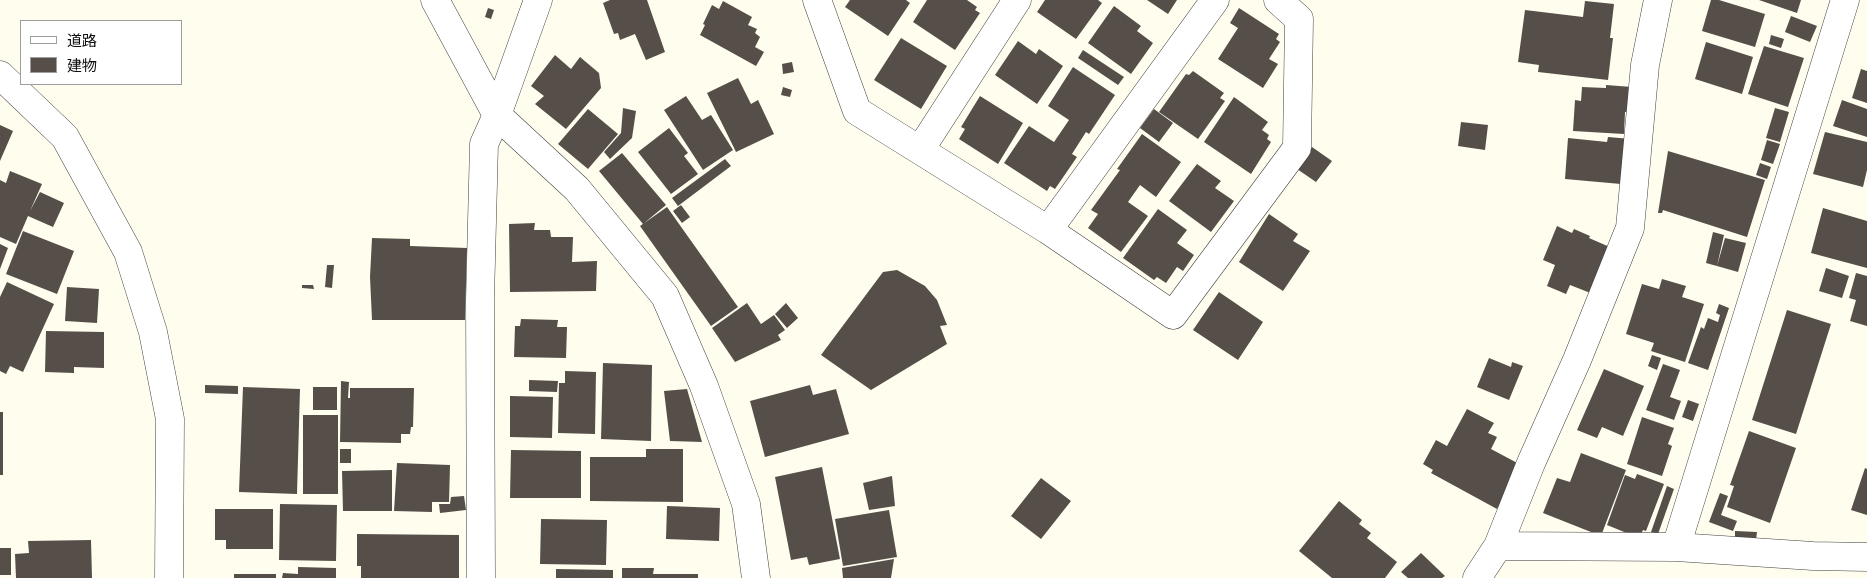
<!DOCTYPE html>
<html>
<head>
<meta charset="utf-8">
<style>
	body { margin:0 }
	#map { position:relative; width:1867px; height:578px; overflow:hidden; background:#fffded; font-family:"Crimson Pro","Noto Sans JP",serif }
	canvas { display:block }
	.legend { position:absolute; left:20px; top:20px; width:162px; height:65px; box-sizing:border-box; background:#fff; border:1px solid #9e9e9e; margin:0; padding:6px 9px; list-style:none; font-size:15px; color:#0d0d0d }
	.legend li { display:flex; align-items:center; gap:10px; height:25px }
	.legend b { width:25px; border:1px solid #9e9e9e }
</style>
</head>
<body>
<div id="map">
<canvas width="1867" height="578"></canvas>
<ul class="legend">
<li><b style="height:6px;background:#fff"></b>道路</li>
<li><b style="height:14px;background:#564f49"></b>建物</li>
</ul>
</div>
<script>
const ctx = document.querySelector('canvas').getContext('2d');
ctx.lineJoin = 'round';
function paint(path, color) { ctx.fillStyle = color; ctx.fill(path, 'evenodd'); }
function strokePath(path, color, width, dash) { ctx.strokeStyle = color; ctx.lineWidth = width; ctx.lineCap = dash ? 'butt' : 'round'; ctx.setLineDash(dash || []); ctx.stroke(path); }
paint(new Path2D(`
	M610 0H647L665 52 646 60 635 34 620 40 618 33 614 34 603 3Z
	M850 0H906L910 3 888 36 845 7Z
	M927 0H967L977 7 975 10 980 13 955 50 913 22Z
	M1045 0H1098L1102 3 1076 39 1037 12Z
	M1147 0H1177L1168 14Z
	M1711 0H1719L1765 14 1755 47 1702 31Z
	M1759 0H1801L1797 13Z
	M723 1 752 17 748 25 757 29 755 33 760 37 755 47 764 52 756 66 700 35 705 25 703 24 712 5 719 9Z
	M1585 1 1614 4 1610 38H1613L1608 80 1538 72 1539 65 1518 62 1525 10 1583 17Z
	M1114 6 1141 26 1137 31 1153 43 1131 74 1088 43Z
	M488 8 494 10 491 19 485 17Z
	M1239 8 1279 34 1276 39 1280 42 1269 59 1278 64 1263 88 1218 59 1238 28 1230 23Z
	M1791 16 1817 26 1810 42 1785 32Z
	M1771 35 1784 39 1781 48 1769 44Z
	M901 38 947 66 921 109 874 80Z
	M1018 41 1036 54 1039 49 1063 66 1037 104 995 75Z
	M1706 42 1753 57 1742 94 1695 79Z
	M1764 46 1804 58 1788 107 1748 94Z
	M1083 50 1124 77 1118 85 1078 58Z
	M555 55 571 69 580 57 599 73 601 88 566 129 535 104 544 96 531 86Z
	M792 62 794 72 783 74 782 64Z
	M1073 67 1115 95 1089 134 1086 132 1072 154 1077 157 1055 189 1050 186 1047 191 1004 163 1029 126 1054 142 1069 120 1048 106Z
	M1861 69 1867 71V103L1852 98Z
	M1193 71 1224 93 1220 98 1225 101 1198 139 1159 112 1186 74 1189 75Z
	M738 78 751 104 758 100 774 134 736 152 707 93Z
	M1606 85 1632 87 1630 112H1625L1624 134 1573 131 1575 100 1581 101 1582 87 1606 88Z
	M783 87 792 90 790 97 781 95Z
	M686 96 702 120 711 115 733 150 703 170 664 110Z
	M980 96 1023 123 998 164 959 139 965 129 961 127Z
	M1234 97 1268 122 1262 130 1269 135 1267 139 1271 142 1251 174 1204 142Z
	M1842 100 1867 109V137L1833 126Z
	M623 108 636 111 632 138 610 159 604 152 621 133Z
	M1775 108 1789 112 1780 142 1766 138Z
	M588 109 618 134 588 169 558 144Z
	M1154 109 1173 123 1159 142 1140 128Z
	M1461 122 1488 125 1485 150 1458 146Z
	M0 125 13 131 0 161Z
	M669 128 688 153 684 156 698 174 671 194 638 152Z
	M1825 132 1867 142V170L1863 187 1813 174Z
	M1142 134 1181 162 1156 197 1140 185 1128 202 1148 216 1121 252 1088 228 1098 214 1091 210 1120 170 1117 169Z
	M1608 137 1631 139 1630 154H1623L1621 184 1565 179 1568 138 1607 142Z
	M1767 140 1780 144 1773 164 1761 160Z
	M1312 147 1332 161 1316 182 1297 169Z
	M1668 151 1765 180 1747 237 1663 210 1662 213H1658Z
	M622 153 666 205 643 224 599 171Z
	M725 159 731 166 678 206 672 198Z
	M1760 163 1771 167 1767 179 1756 175Z
	M1197 164 1221 181 1215 188 1234 201 1211 232 1169 201Z
	M10 171 42 184 30 211 40 192 64 203 53 227 28 216 16 244 0 237V180L6 183Z
	M681 205 690 217 682 223 673 211Z
	M667 207 738 307 711 326 640 226Z
	M1823 208 1867 221V268L1811 253Z
	M1158 209 1187 230 1177 243 1194 255 1183 271 1177 267 1166 283 1157 277 1154 280 1123 258Z
	M1269 214 1298 234 1293 241 1310 251 1283 291 1239 262Z
	M535 223 534 230H550L551 237H573L572 262 597 261 596 291 510 292 509 224Z
	M1557 226 1572 233 1574 229 1590 236 1589 238 1612 248 1593 294 1570 285 1566 294 1547 286 1555 265 1543 260Z
	M23 231 74 251 57 294 6 274Z
	M1713 232 1724 235 1717 266 1706 263Z
	M372 238 410 239V246L467 248 465 320H372L370 277Z
	M1725 238 1746 243 1738 272 1717 266Z
	M0 244 8 248 0 269Z
	M327 265H334L332 288 325 287Z
	M1826 268 1849 276 1842 298 1819 291Z
	M897 270 925 286 937 300 947 325 940 326 947 344 871 390 821 355 883 272Z
	M1856 273 1867 276V326L1850 321 1856 300 1849 298Z
	M1662 279 1686 286 1682 297 1704 304 1685 362 1651 351 1654 343 1626 334 1642 284 1659 289Z
	M7 282 54 304 23 372 10 366 6 374 0 371V297Z
	M302 285H313L314 289 302 288Z
	M67 287 99 289 97 323 65 321Z
	M1219 292 1263 322 1238 360 1193 330Z
	M747 303 761 324 774 315 785 330 778 335 781 340 735 362 712 328Z
	M786 303 798 318 787 328 775 314Z
	M1719 304 1729 308 1708 370 1688 363 1701 327 1704 329 1708 318 1718 322 1720 315 1716 313Z
	M1787 310 1831 324 1796 434 1752 420Z
	M521 319 558 320 557 327H567L566 358 514 357 515 326H520Z
	M46 331 104 332V368L74 367V373L45 372Z
	M1652 355 1661 358 1657 370 1648 366Z
	M1489 358 1511 367 1512 362 1523 366 1509 400 1477 387Z
	M603 363 652 365 651 441 601 439Z
	M1663 364 1680 370 1670 397 1681 401 1674 420 1646 410Z
	M1604 369 1644 386 1623 436 1602 427 1597 438 1577 430Z
	M565 371 596 372 595 434 558 433 559 383H565Z
	M529 380 558 381 557 392 529 391Z
	M341 381 349 382 348 398H350V388H414L413 427H411L410 434H401V443L340 442Z
	M205 385 238 386V394L205 393Z
	M810 385 813 395 836 389 849 434 765 457 750 401Z
	M243 387 300 389 297 494 239 492Z
	M313 387H337V410H313Z
	M687 389 702 442 670 441 664 391Z
	M510 396 553 397 552 438 510 437Z
	M1688 400 1699 404 1693 421 1682 417Z
	M1467 409 1494 423 1488 433 1497 437 1491 449 1521 465 1497 509 1431 473 1433 470 1423 464 1436 440 1447 446Z
	M0 412H3V475H0Z
	M303 415H338V494H303Z
	M1642 417 1674 428 1668 444 1672 446 1662 476 1627 464Z
	M1749 431 1796 448 1770 523 1727 507 1734 486 1730 485Z
	M340 449H351V463H340Z
	M646 449H683V502L590 501V457H646Z
	M511 450 581 451V498H510Z
	M1581 453 1626 470 1601 536 1543 513 1557 478 1570 482Z
	M397 463 450 465 449 502H432V512L394 511Z
	M822 467 840 559 809 565 807 557 791 560 775 477Z
	M1865 468 1867 469V515L1851 510Z
	M392 470V511H343L342 471Z
	M1637 474 1664 484 1646 531 1643 530 1639 538 1607 525 1625 475 1635 479Z
	M892 476 895 506 869 510 863 483Z
	M1041 478 1071 501 1041 539 1011 516Z
	M1667 486 1674 489 1658 534 1651 532Z
	M1720 493 1728 496 1721 515 1737 521 1733 531 1709 522Z
	M464 496 466 510 440 513 439 504H450L451 497Z
	M1339 501 1362 520 1359 524 1371 533 1367 538 1397 562 1385 578H1332L1299 551Z
	M280 504 337 505 336 561 279 560Z
	M667 506 720 508 719 541 666 539Z
	M215 509H273V549H226V540H215Z
	M889 510 897 557 843 566 835 519Z
	M541 519 607 520 606 565 540 564Z
	M1735 531 1757 532 1756 540H1735Z
	M357 534 459 535V578H361V566H357Z
	M91 540 92 578H16L15 554 29 553 28 541Z
	M0 548H11V575H0Z
	M1421 553 1445 576 1442 578H1408L1401 572Z
	M894 559 891 578H843L842 568Z
	M298 567 336 568V578H282L283 573 298 574Z
	M622 568H654L653 574H698V578H622Z
	M556 569 613 570V578H556Z
	M234 574H276V578H234Z`), '#564f49');
const minor = new Path2D(`
	M435 0 497 115 577 189 665 296 704 386 746 504 756 578
	M817 0 857 111 1048 230 1173 315 1297 148 1299 19 1278 0
	M920 150 1017 0
	M1048 230 1215 0
	M1498 546 1676 547 1813 556 1867 557
	M1676 547 1845 0
	M481 578 480 299 484 144 497 115 538 0
	M1477 578 1498 546 1531 463 1577 360 1630 228 1645 65 1658 0`);
const tertiary = new Path2D(`
	M0 75 65 137 128 252 153 332 170 419 169 578`);
strokePath(minor, '#404040', 29);
strokePath(tertiary, '#404040', 29);
strokePath(minor, '#fff', 28);
strokePath(tertiary, '#fff', 28);
</script>
</body>
</html>
